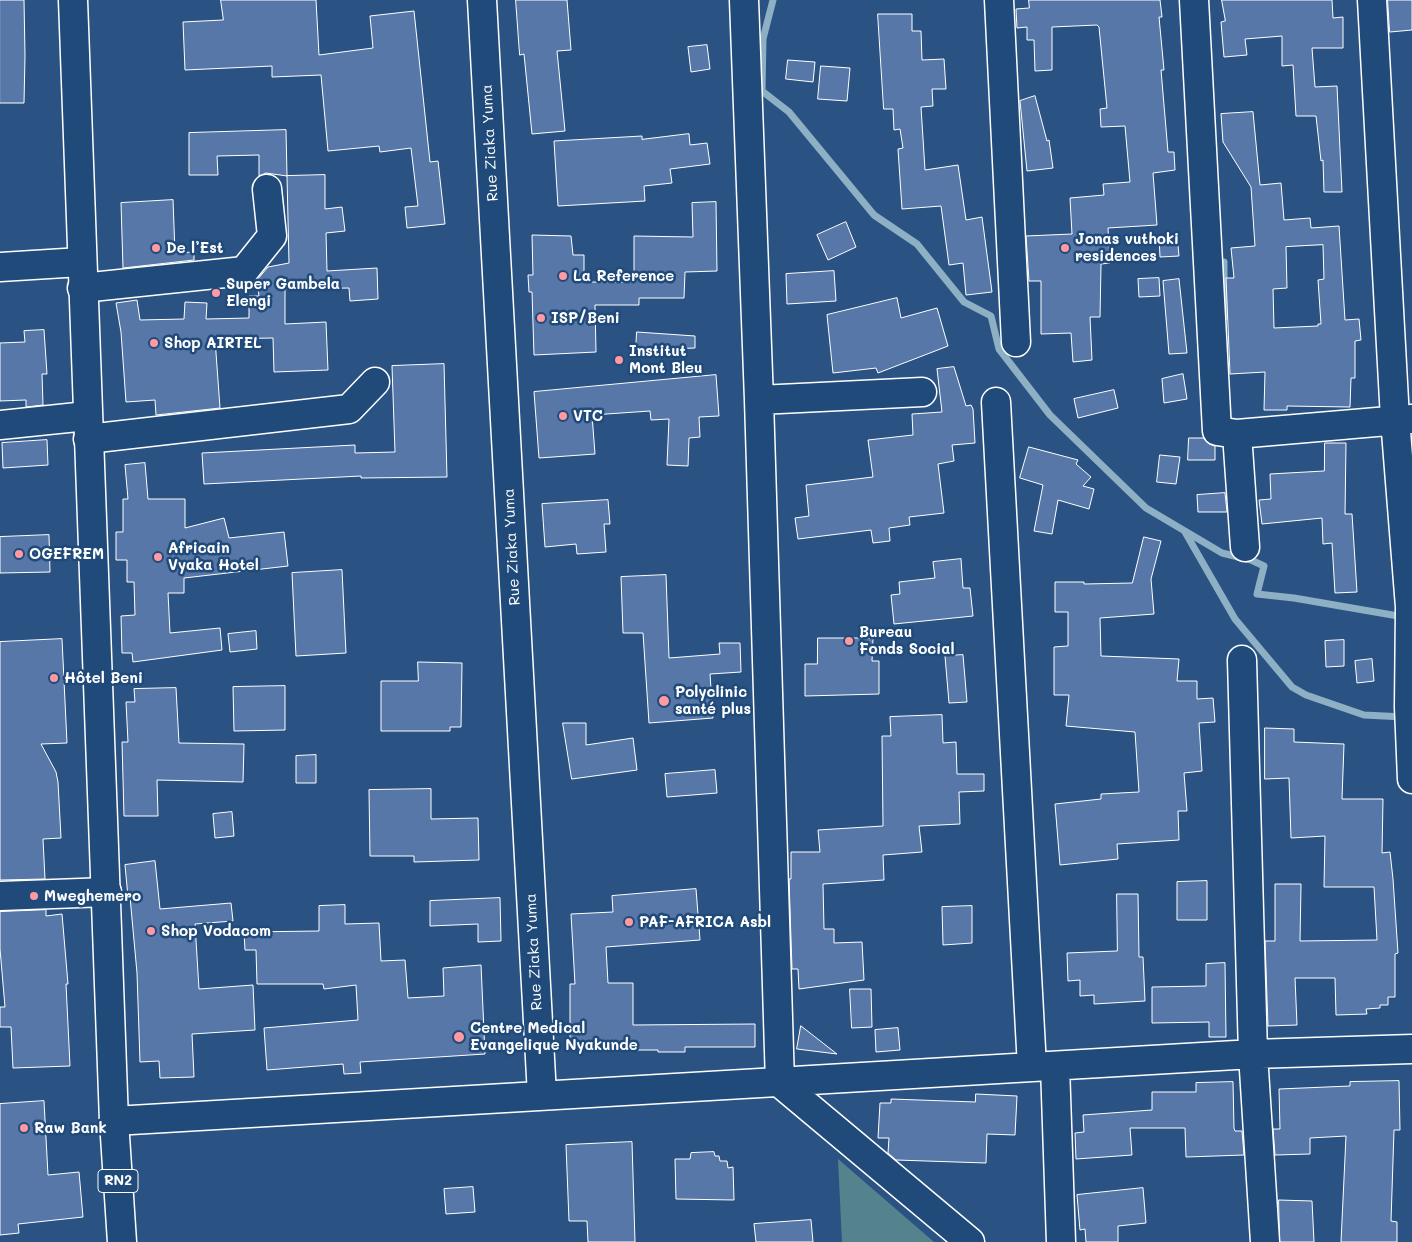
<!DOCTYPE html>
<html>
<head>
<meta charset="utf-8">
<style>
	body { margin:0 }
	canvas { display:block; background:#2a5383 }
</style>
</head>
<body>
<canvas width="1412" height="1242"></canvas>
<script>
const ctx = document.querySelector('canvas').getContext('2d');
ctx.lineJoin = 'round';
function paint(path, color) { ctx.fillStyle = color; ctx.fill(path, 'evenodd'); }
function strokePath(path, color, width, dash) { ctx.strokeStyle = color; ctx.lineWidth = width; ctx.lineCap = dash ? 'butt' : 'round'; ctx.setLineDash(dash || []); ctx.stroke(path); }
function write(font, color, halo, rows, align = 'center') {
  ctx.font = font + ' Mali,sans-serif'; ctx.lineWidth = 5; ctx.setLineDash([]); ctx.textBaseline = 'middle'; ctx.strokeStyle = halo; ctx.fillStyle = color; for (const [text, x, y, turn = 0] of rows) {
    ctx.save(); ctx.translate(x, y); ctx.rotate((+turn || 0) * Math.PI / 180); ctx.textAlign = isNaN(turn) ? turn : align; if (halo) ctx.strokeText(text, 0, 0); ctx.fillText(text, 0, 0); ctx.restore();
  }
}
paint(new Path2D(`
	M838 1159 934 1242H842Z`), '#54838d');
strokePath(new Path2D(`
	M773 0 763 39 762 91 789 112 874 215 917 244 964 302 991 316 999 349 1050 415 1146 508 1222 553 1251 560 1264 566 1257 594 1294 598 1404 617
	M1224 317V262
	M1185 532 1235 619 1292 687 1306 695 1364 715 1404 717`), '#8eb0c4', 7);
const building = new Path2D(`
	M0 0H24L25 56 24 103H0Z
	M221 0H316L319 55 373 48 370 16 414 11 430 162 438 161 445 224 407 228 405 207 418 206 411 148 380 152 379 146 328 151 321 75 272 77V66L185 70 183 22 223 20Z
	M516 0H567L571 50 557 51 565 131 532 134 524 54 520 55Z
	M1029 0H1160L1162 17H1159L1164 70H1161L1168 152H1174L1175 170 1153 173 1157 225 1108 228 1110 263 1101 264 1100 317H1090L1092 360 1073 362 1071 333 1041 334V281H1029L1026 236 1072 234 1070 198 1104 195 1103 184 1130 182 1125 126 1101 127 1100 109 1107 108 1099 27 1097 25 1052 27V70L1035 71 1034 40H1027V27L1017 28 1016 9 1029 8Z
	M1222 0H1332L1333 18 1343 17V48H1312L1315 87 1337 86 1342 192H1324L1323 160 1321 161 1316 116H1296L1293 65 1282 66V36L1245 39 1247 55 1224 57 1221 22 1225 21Z
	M1388 0H1412V30L1390 32Z
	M878 14H912V31H921L922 60 944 59 946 89H932L933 106 921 107 925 170 958 165 966 220 982 217 992 292 966 295 963 263 949 265 941 206 902 209 898 149 903 148 900 129 894 130 893 109H884Z
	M707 45 710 69 691 72 688 47Z
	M788 60 815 62 813 82 786 79Z
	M821 66 850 68 847 101 818 99Z
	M1035 96 1047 141 1049 140 1053 168 1027 171 1020 101Z
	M1253 112 1260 185 1281 183 1284 220 1310 218 1311 228 1339 226 1345 320 1359 319 1361 340 1355 341V378H1351L1350 407 1287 406V410H1264L1265 372 1230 374 1226 278H1234L1231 248 1255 246 1251 187 1223 142 1221 114ZM1323 245 1324 279 1318 280 1321 324H1318V326L1274 328 1273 289 1287 288 1286 247Z
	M286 130 287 176 266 173 259 176V155L217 156 218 175H189V133Z
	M689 134 690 145 707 143 710 164 670 169 672 183 644 186 645 201 558 206 554 141 642 136V139Z
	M325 175V209L342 207 345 231 326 233 327 271 377 268 378 299 350 301 349 288 285 289V324L326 322 328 370 274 372 273 338 215 339 220 408 156 415 155 400 126 402 121 332 116 303 137 300 140 320 184 319 185 302 207 303 206 319 249 318V296H259L257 280 268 267 289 263 287 176Z
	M173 200 175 253 194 252V260L123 268 121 203Z
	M716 202 717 271 685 272 684 298H639V305H595L596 352 534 355 532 292H529L528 275H533L532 235 571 236 573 255H584V272H588V282H634V236L693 237 692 203Z
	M846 222 856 247 828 260 817 235Z
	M1177 235 1179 256 1160 257 1159 236Z
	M834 271 836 301 787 304 786 274Z
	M1159 278 1160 296 1139 297 1138 279Z
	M1179 279 1187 353 1169 354 1163 281Z
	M897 298 901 318 937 308 948 346 878 373 876 368 833 373 827 315Z
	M44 330 47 374H42L43 405 26 407V400L0 401V343L25 342 24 331Z
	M637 332 695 336V348L636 350Z
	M444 364 447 477 361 478V476L204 484 202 453 355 445V453L395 452 392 366Z
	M954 367 966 406 971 405 973 409 975 443 952 445 954 461 938 464 944 513 909 517 910 525 889 528 890 541 873 543 871 530 798 539 795 518 809 516 806 485 873 477 868 440 913 435 912 414 942 412 937 369Z
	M1183 374 1187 399 1164 403 1162 379Z
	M716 375 719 416 699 417 700 437 689 438 688 466 667 465 669 419 651 420 650 411 592 415 595 454 539 458 534 392Z
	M1114 390 1118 408 1078 418 1074 399Z
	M1189 438H1203L1215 446V460H1188Z
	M47 440 48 465 3 468 2 443Z
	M1325 443H1346L1345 514H1352L1357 592 1335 593 1332 543 1323 544 1322 518 1262 524 1259 500 1271 499 1270 474 1324 471Z
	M1029 447 1078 460 1076 464 1091 477 1083 486 1094 489 1089 509 1058 500 1052 534 1034 531 1043 485 1020 478Z
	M1160 455 1180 457 1176 484 1157 482Z
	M145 463 148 499H185V528L224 518 229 538 284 532 288 566 184 578V593H168L170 633 220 628 222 650 133 662 132 653H122L121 616 135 615 134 582H127V560H116V532H123V499H128L125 465Z
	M1225 493 1227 512H1198L1197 495Z
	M608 500 610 524H604L606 552 577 554 576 544 545 547 542 504Z
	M49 535 50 572 0 573V537Z
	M1144 537 1161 541 1151 579 1154 614 1100 618 1101 656 1179 659 1177 681H1197V699L1213 698 1215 722 1199 723 1202 771 1184 773 1187 811H1178L1179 840 1117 844 1118 859 1060 865 1055 804 1101 799V794L1139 792 1135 732 1066 726 1069 695H1054V647L1068 646V612H1055V582H1084V584L1132 583Z
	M961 559 963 588H970L973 616 894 624 891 595 900 594 899 582 935 578 933 562Z
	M342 570 346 653 296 656 292 573Z
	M666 575 669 658 720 654 719 643H740L741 672 710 674 713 718 649 723 643 633H623L621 577Z
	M256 631 257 649 230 652 228 634Z
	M818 638H873L872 661H879V694L805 696V664H817Z
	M62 639 67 743 41 744 56 772 58 782 61 838 43 839 45 879 0 880V642Z
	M1344 640V666L1326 667 1325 641Z
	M963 655 967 702 949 703 945 656Z
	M1372 659 1374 681 1357 683 1355 661Z
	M418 662 462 663 461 727H450V731H381V681H418Z
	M285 686V730L234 731 233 687Z
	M176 688 179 743 244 744 243 782 157 780 158 816H124L122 742H128L126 702H135L134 689Z
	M942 715 943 743 956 742 957 774H984V791L959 792 960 824 919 826 922 852 883 855 884 880 823 884 824 929H834V943L862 942 864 980 799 989 798 969H792L789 879H791V852H820L818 830 883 826 882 736H891L890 717Z
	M563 723H586V745L633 738 637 770 572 779Z
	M1265 728 1294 729V742L1344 744 1342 799H1383L1382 853 1390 852 1393 879 1398 953 1395 954V997H1388V1005H1380V1008L1366 1009 1367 1014 1336 1015 1335 978H1295L1297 1025 1268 1026 1265 941H1275V884H1301L1300 941 1377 940 1374 887H1324L1325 836 1291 838 1289 778 1265 779Z
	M316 755V783H296V756Z
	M715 770 717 793 667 797 665 774Z
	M431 789V819L478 818 479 860 414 862V856H370L369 790Z
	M232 812 234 836 215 838 213 814Z
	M155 861 160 909 231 903 233 921 195 924 199 989 253 985 255 1030 192 1034 194 1077 160 1078 159 1061 140 1062 137 973 130 897H128L125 865Z
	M1207 881V920H1177V882Z
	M696 889 700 940 606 947 608 983H633V1025L755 1024V1047H685V1052H658V1050H570V984H575L571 914 613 912 612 896Z
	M1117 894H1138L1139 957H1143L1145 1001 1094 1004V995L1080 996V980L1068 981 1067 953 1117 951Z
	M500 898 501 941 478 942V924L430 926V901Z
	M345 905V924L379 923 381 961 405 960 408 998 444 996 443 968 481 965 485 1054 360 1062 361 1073 344 1074 343 1064 267 1070 264 1028 358 1020 356 985 324 989 323 984H257L256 950H245L244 932 319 931V906Z
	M972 906V943L943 945 942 907Z
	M46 910V916L62 914 68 984H66L70 1066 13 1068 11 1027H0V1007H5L0 949V912Z
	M1225 963 1226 1037H1209V1022L1152 1023V987L1206 986V964Z
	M850 989H871L872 1027 852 1028Z
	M801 1026 837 1054 797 1049Z
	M898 1028 900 1050 876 1052 875 1030Z
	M1399 1081 1400 1130H1394L1391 1221 1397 1222V1242H1341L1346 1136 1310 1138V1154L1275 1155 1273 1129H1280L1279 1089 1350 1086V1082Z
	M1233 1082 1234 1128 1235 1131H1242L1244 1155 1186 1157 1185 1128H1130L1132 1155 1076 1159 1075 1133 1084 1132 1083 1115 1152 1110V1092H1196V1083Z
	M976 1094 1017 1096 1015 1135 987 1134 986 1163 896 1160 888 1153 889 1138H878L880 1103H891V1099L975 1102Z
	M44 1101 48 1175 79 1172 83 1217 18 1224 19 1233 0 1235V1104Z
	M632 1142 635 1242H588L587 1221H569L566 1145Z
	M714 1152 715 1156H719L720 1161H727L728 1168 733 1167 734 1200 676 1199 675 1159H690L691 1153Z
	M473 1187 475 1212 446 1214 444 1189Z
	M1143 1188 1146 1223 1118 1226V1242H1086L1085 1229 1080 1230 1077 1195Z
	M1279 1200 1312 1201 1314 1242H1280Z
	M811 1220 813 1242H756L754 1224Z`);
paint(building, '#5677a7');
strokePath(building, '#fff', 1);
const minor = new Path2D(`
	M482 0 542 1095
	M744 0 759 400 780 1083 970 1242
	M999 0 1016 342
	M1194 0 1217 431 1237 434 1412 419
	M1372 0 1395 419 1410 607 1409 707 1412 779
	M0 267 81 262
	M82 288 244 271 272 236 267 189
	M759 400 922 392
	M996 402 1032 1067
	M0 425 87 416
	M1237 434 1245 547
	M88 439 349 409 375 382
	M1242 660 1253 1054 1265 1242
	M0 896 107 892
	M1055 1066 1061 1242
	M114 1121 1253 1054 1412 1049`);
const highway = new Path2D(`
	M73 0 114 1121 122 1242`);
strokePath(minor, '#fff', 31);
strokePath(highway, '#fff', 31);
strokePath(minor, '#1f4a7a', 28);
strokePath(highway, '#1f4a7a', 28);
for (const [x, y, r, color] of [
	[156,248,5,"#ff9aa2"],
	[1065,248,5,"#ff9aa2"],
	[563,276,5,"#ff9aa2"],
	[216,293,5,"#ff9aa2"],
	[541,318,5,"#ff9aa2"],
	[154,343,5,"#ff9aa2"],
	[619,360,5,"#ff9aa2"],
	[563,416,5,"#ff9aa2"],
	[19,554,5,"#ff9aa2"],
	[158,557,5,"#ff9aa2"],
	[849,641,5,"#ff9aa2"],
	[54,678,5,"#ff9aa2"],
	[664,701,6,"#ff9aa2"],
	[34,896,5,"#ff9aa2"],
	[629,922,5,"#ff9aa2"],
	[151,931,5,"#ff9aa2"],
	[459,1037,6,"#ff9aa2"],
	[24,1128,5,"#ff9aa2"]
]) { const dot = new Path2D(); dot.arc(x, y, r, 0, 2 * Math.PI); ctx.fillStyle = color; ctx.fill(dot); strokePath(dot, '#1f4a7a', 2); }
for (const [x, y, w] of [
	[118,1181,40]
]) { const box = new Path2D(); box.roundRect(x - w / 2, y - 11.5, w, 23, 4); ctx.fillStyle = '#1f4a7a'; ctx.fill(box); strokePath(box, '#fff', 1); }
write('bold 14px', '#fff', null, [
	["RN2",118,1181]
]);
write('15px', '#fff', '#1f4a7a', [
	["Rue Ziaka Yuma",490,143,-93],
	["Rue Ziaka Yuma",512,547,-93],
	["Rue Ziaka Yuma",534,952,-93]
]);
write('bold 15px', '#fff', '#1f4a7a', [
	["Jonas vuthoki",1075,239],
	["residences",1075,256],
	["De l’Est",166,248],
	["La Reference",573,276],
	["Super Gambela",226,284],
	["Elengi",226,301],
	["ISP/Beni",551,318],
	["Shop AIRTEL",164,343],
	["Institut",629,351],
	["Mont Bleu",629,368],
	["VTC",573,416],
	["Africain",168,548],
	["Vyaka Hotel",168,565],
	["OGEFREM",29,554],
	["Bureau",859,632],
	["Fonds Social",859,649],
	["Hôtel Beni",64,678],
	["Polyclinic",675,692],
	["santé plus",675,709],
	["Mweghemero",44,896],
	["PAF-AFRICA Asbl",639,922],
	["Shop Vodacom",161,931],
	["Centre Medical",470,1028],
	["Evangelique Nyakunde",470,1045],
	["Raw Bank",34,1128]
], 'left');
</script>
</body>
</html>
